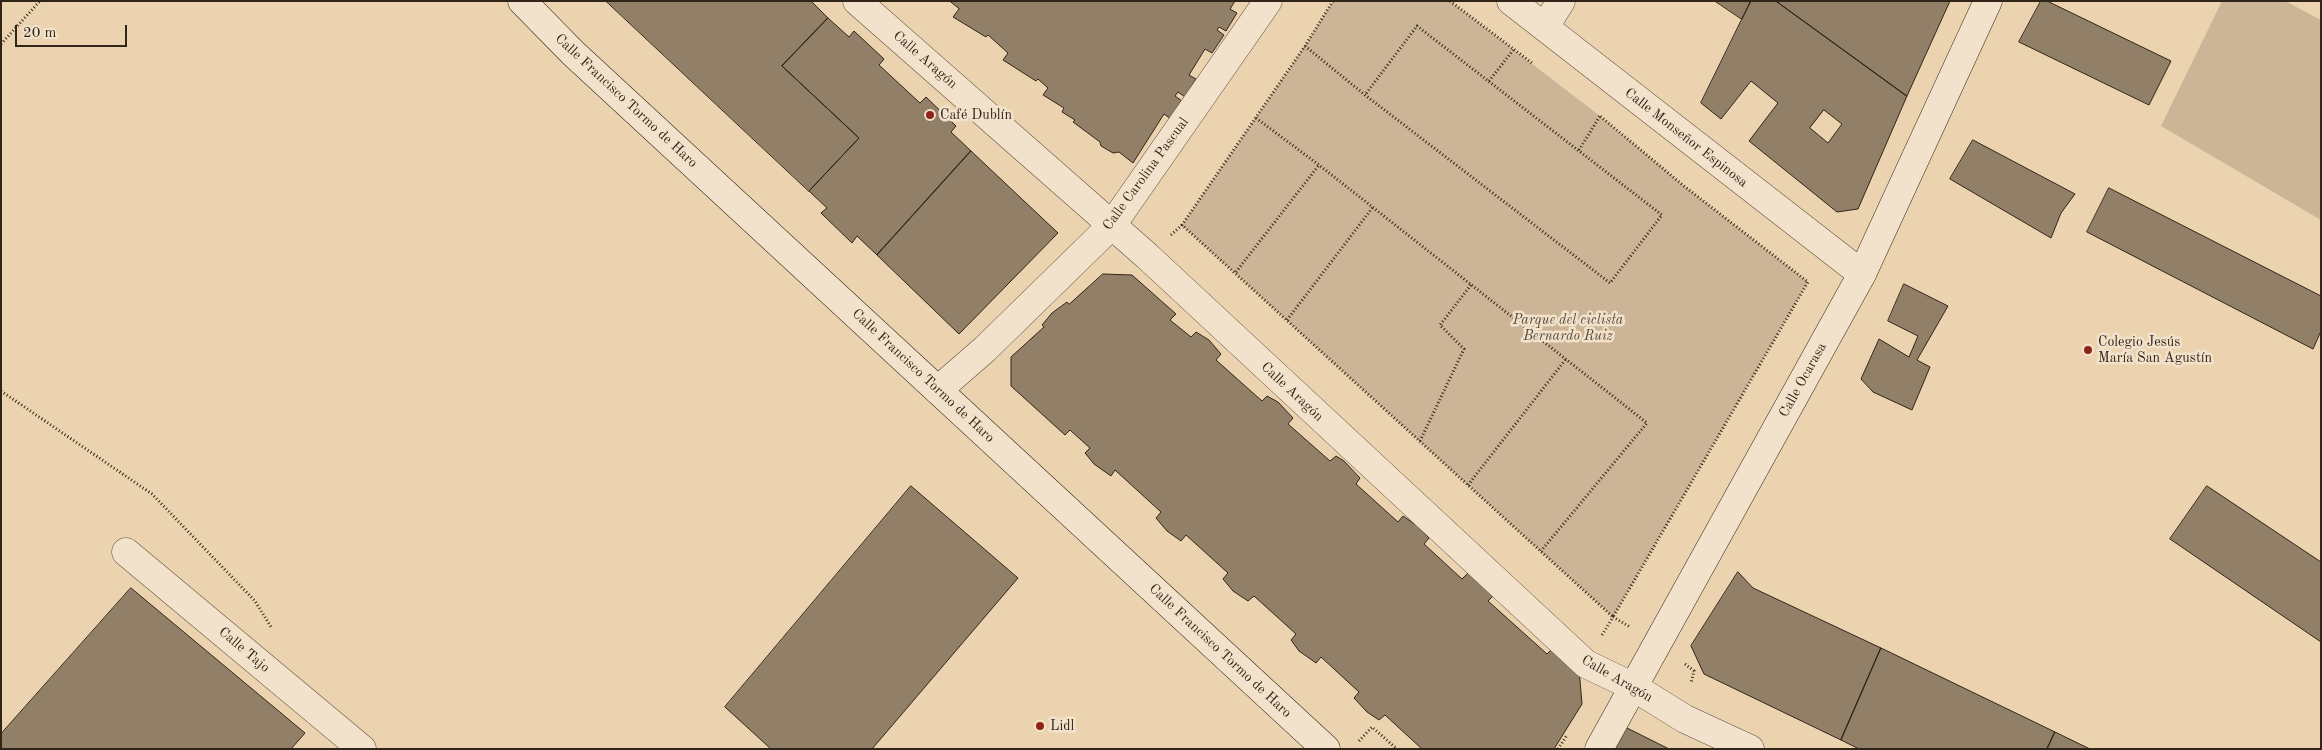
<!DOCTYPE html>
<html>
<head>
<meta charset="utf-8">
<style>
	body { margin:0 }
	#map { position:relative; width:2322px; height:750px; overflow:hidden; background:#ebd3b0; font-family:"Old Standard TT",serif }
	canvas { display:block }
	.frame { position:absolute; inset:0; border:2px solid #312518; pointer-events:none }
	.scale { position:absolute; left:15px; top:25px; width:112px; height:22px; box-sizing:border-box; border:2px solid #312518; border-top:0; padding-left:6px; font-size:15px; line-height:18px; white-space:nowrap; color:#312518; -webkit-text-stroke:4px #f2e2cc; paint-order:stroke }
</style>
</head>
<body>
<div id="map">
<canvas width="2322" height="750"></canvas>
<div class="frame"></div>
<div class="scale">20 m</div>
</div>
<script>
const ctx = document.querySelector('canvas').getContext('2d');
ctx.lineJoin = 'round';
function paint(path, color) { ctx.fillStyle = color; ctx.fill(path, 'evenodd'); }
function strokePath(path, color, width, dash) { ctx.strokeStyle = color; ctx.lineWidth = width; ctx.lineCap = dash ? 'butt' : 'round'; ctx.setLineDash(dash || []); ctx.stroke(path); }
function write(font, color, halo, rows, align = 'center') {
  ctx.font = font + ' "Old Standard TT",serif'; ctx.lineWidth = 5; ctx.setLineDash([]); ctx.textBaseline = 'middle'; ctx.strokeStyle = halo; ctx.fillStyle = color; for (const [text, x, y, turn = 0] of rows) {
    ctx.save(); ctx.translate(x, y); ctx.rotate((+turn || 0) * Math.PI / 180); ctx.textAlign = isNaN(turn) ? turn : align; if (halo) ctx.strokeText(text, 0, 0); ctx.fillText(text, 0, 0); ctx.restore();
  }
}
paint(new Path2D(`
	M1333 1H1450L1600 116 1684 186 1808 282 1613 617 1182 225 1305 46Z
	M2222 1H2285L2321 20V220L2161 126Z`), '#cbb596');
const building = new Path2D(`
	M606 1H811L828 18 782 66 859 138 809 191Z
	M950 1H1235L1230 9 1237 13 1226 31 1219 27 1217 30 1224 35 1212 53 1205 49 1189 75 1196 79 1185 97 1178 92 1175 96 1182 101 1171 119 1164 114 1133 163 1119 152 1113 153 1101 146 1100 142 1073 122 1075 120 1062 112 1064 108 1043 95 1048 88 1038 79 1036 81 1003 60 1008 53 988 35 986 37 953 17 959 9Z
	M1715 1H1751L1742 19Z
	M1751 1H1776L1907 96 1858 209 1837 212 1749 141 1778 103 1751 81 1721 119 1701 103ZM1824 110 1842 124 1828 143 1810 128Z
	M1776 1H1950L1907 96Z
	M2041 1H2047L2171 61 2149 105 2019 42Z
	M828 18 849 37 854 31 884 59 879 65 920 103 926 97 956 126 951 132 971 151 877 255 857 236 852 243 821 213 827 208 809 191 859 138 782 66Z
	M1973 140 2075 194 2061 213 2051 238 1950 179Z
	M971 151 1058 233 959 334 877 255Z
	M2109 188 2321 296V331L2313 349 2087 232Z
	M1103 274 1132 275 1176 314 1170 320 1191 337 1196 332 1209 340 1221 354 1216 360 1262 401 1267 396 1278 402 1293 418 1288 424 1330 461 1336 456 1344 461 1360 478 1356 484 1398 522 1403 516 1416 525 1429 538 1424 544 1462 579 1468 573 1482 583 1493 596 1488 601 1547 654 1554 647 1579 669 1582 704 1554 749H1422L1385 715 1379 720 1367 712 1354 698 1359 692 1321 657 1316 663 1299 651 1291 640 1296 634 1254 596 1248 601 1233 591 1223 579 1228 573 1186 535 1181 541 1167 531 1156 518 1161 512 1115 470 1111 476 1094 464 1085 453 1090 448 1070 430 1065 435 1011 386V357L1044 327 1042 325 1052 313 1067 302 1069 304Z
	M1904 284 1948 306 1917 360 1930 367 1912 410 1873 392 1861 379 1879 339 1909 357 1918 336 1888 321Z
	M911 486 1018 578 872 749H771L725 707Z
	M2207 486 2321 562V642L2170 539Z
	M1738 572 1753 588 1881 648 1841 740 1704 674 1691 646Z
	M131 588 305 733 291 749H1V734Z
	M1881 648 2055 732 2047 749H1859L1841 740Z
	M1625 727 1669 749H1614Z
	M2055 732 2090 749H2047Z`);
paint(building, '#927f67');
strokePath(building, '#312518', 1);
const street = new Path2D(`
	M857 1 1147 256 1586 664 1632 686 1685 719 1750 749
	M1511 1 1862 274
	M1545 27 1561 1
	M938 390 985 349 1112 225 1268 1
	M126 552 362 749`);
const secondary = new Path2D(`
	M522 1 573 53 1326 749
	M1599 749 1862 274 1988 1`);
strokePath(street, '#60503e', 29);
strokePath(secondary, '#312518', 29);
strokePath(new Path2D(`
	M1333 1 1305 46 1182 225 1613 617 1808 282 1684 186 1600 116
	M1450 1 1532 63
	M1 44 40 1
	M1305 46 1365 95 1610 283 1662 215 1417 26 1365 95
	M1489 81 1514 49
	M1256 118 1319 165 1647 423 1541 551
	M1579 150 1600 116
	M1171 235 1182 225
	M1236 272 1319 165
	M1287 320 1373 207
	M1 391 152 494 255 601 271 627
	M1420 441 1464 349 1440 325 1471 285
	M1468 485 1566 359
	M1602 635 1613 617 1630 627
	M1685 664 1694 671 1691 683
	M1359 741 1372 727 1397 749
	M1558 749 1567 735`), '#312518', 3, [1, 2.5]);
strokePath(street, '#f2e2cc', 28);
strokePath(secondary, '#f2e2cc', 28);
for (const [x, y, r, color] of [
	[930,115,5,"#8f2418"],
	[2088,350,5,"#8f2418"],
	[1040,726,5,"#8f2418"]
]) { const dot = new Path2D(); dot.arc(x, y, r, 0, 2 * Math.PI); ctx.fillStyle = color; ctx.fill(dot); strokePath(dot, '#f2e2cc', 2); }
write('14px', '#312518', '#f2e2cc', [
	["Calle Aragón",925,60,41],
	["Calle Francisco Tormo de Haro",626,101,43],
	["Calle Monseñor Espinosa",1686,138,38],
	["Calle Carolina Pascual",1146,174,-54],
	["Calle Francisco Tormo de Haro",923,376,43],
	["Calle Ocarasa",1803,380,-61],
	["Calle Aragón",1292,392,43],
	["Calle Tajo",244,650,40],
	["Calle Francisco Tormo de Haro",1220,651,43],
	["Calle Aragón",1617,679,30]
]);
write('14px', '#312518', '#f2e2cc', [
	["Café Dublín",940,115],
	["Colegio Jesús",2098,342],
	["María San Agustín",2098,358],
	["Lidl",1050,726]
], 'left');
write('italic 14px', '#584938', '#f2e2cc', [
	["Parque del ciclista",1568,320],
	["Bernardo Ruiz",1568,336]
]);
</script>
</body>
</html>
